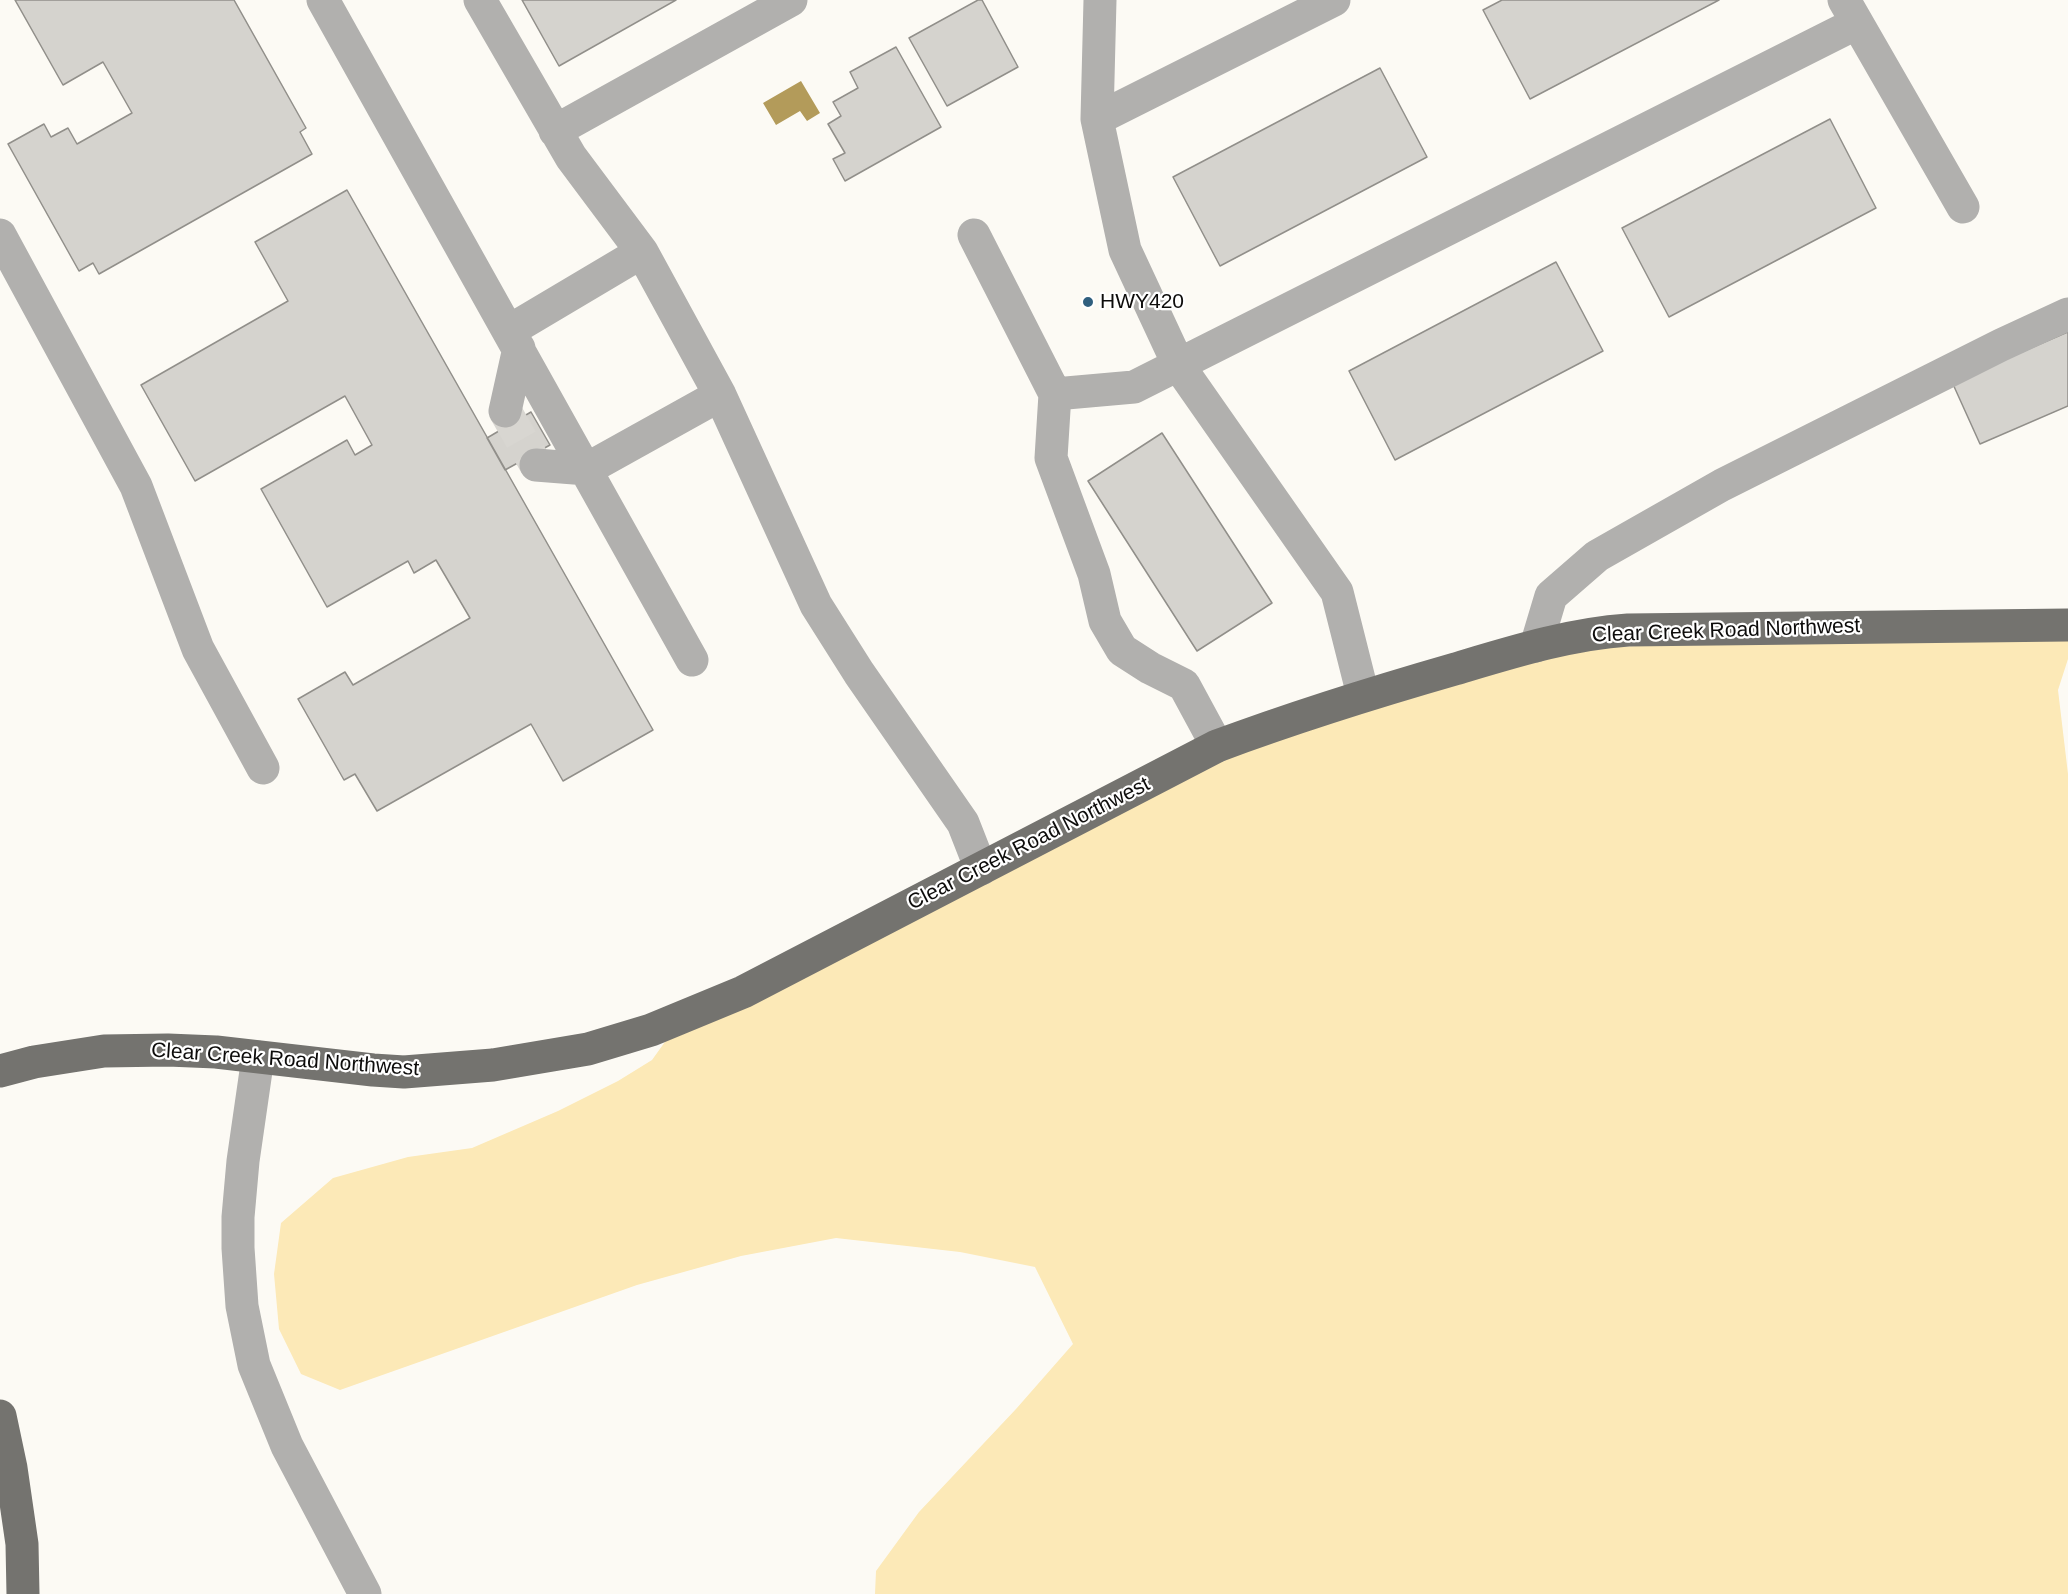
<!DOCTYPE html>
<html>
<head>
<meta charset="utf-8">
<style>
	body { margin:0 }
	canvas { display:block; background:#fcfaf4 }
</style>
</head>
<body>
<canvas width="2068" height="1594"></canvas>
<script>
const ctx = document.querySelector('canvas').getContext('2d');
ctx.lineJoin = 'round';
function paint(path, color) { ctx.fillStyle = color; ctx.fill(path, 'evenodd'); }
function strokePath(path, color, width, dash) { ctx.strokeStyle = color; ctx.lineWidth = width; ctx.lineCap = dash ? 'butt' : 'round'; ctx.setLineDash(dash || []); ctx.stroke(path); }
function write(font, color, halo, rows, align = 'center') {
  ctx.font = font + ' Arial,sans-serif'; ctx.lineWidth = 4.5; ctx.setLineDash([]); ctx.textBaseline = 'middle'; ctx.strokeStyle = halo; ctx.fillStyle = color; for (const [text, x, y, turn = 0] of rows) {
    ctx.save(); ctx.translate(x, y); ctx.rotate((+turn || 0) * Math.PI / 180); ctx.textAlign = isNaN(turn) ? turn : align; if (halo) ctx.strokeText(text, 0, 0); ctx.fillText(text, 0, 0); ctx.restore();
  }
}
paint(new Path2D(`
	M2068 625V659L2058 690 2068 774V1594H875L876 1571 919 1512 1016 1409 1073 1344 1035 1267 960 1252 836 1238 741 1256 637 1285 340 1390 301 1374 279 1329 274 1274 281 1223 333 1178 408 1157 472 1148 558 1111 618 1081 652 1060 682 1018 1217 746 1513 652Z`), '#fce9b7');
paint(new Path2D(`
	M801 81 820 113 807 121 800 111 776 125 763 103Z`), '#b39b5a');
const building = new Path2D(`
	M15 0H234L306 128 300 132 312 154 99 274 93 263 79 271 8 144 44 124 51 137 68 128 77 144 132 113 103 62 63 85Z
	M522 0H676L559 66Z
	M978 0H982L1018 67 947 106 909 38Z
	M1502 0H1719L1530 99 1483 10Z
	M896 47 941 127 845 181 833 159 845 153 828 124 841 116 833 102 858 88 850 72Z
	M1380 68 1427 157 1220 266 1173 177Z
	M1830 119 1876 208 1669 317 1622 228Z
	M347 190 653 730 563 781 531 724 377 811 355 774 344 780 298 699 345 672 353 685 470 618 436 560 414 573 408 561 327 607 261 489 347 440 355 455 372 445 345 396 195 481 141 385 288 301 255 242Z
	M1556 262 1603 351 1395 460 1349 371Z
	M2068 332V406L1980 444 1952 382Z
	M531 412 550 445 505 470 487 438Z
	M1162 433 1272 603 1197 651 1088 481Z`);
paint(building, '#d5d3ce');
strokePath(building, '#918f8a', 1.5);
strokePath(new Path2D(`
	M505 411 536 465`), '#d8d6d1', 33, [33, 16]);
strokePath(new Path2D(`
	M323 0 692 660
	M480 0 571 157 642 252
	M1100 0 1097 119 1125 250 1179 366 1337 592 1363 695
	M1844 0 1963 207
	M1097 119 1334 0
	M555 131 791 0
	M0 235 136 486 198 649 263 768
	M974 235 1055 394 1134 387 1857 23
	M509 331 642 252 720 395 816 605 859 673 963 823 981 869
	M1055 394 1051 458 1094 574 1105 621 1122 650 1150 668 1184 685 1217 746
	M505 411 519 348
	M536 465 587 469 720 395
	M1536 646 1551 596 1597 556 1722 485 2001 345 2068 314
	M258 1057 243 1161 238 1217V1248L242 1306 254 1365 287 1446 365 1594`), '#b1b0ae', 33);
strokePath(new Path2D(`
	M0 1071 34 1062 104 1051 168 1050 216 1052 373 1070 404 1072 493 1065 588 1049 651 1030 743 992 1217 746C1295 717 1375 692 1455 669 1512 652 1569 634 1628 630L2068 625
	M0 1416 11 1468 22 1544 23 1594`), '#74736f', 33);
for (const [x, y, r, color] of [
	[1088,302,6,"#305f7e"]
]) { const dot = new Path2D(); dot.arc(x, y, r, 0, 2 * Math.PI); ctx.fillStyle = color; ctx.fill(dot); strokePath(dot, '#fff', 2); }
write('21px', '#0d0c0b', '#fff', [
	["HWY420",1100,302]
], 'left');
write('21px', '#0d0c0b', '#fff', [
	["Clear Creek Road Northwest",1726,631,-2],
	["Clear Creek Road Northwest",1029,844,-27],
	["Clear Creek Road Northwest",285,1060,4]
]);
</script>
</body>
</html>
